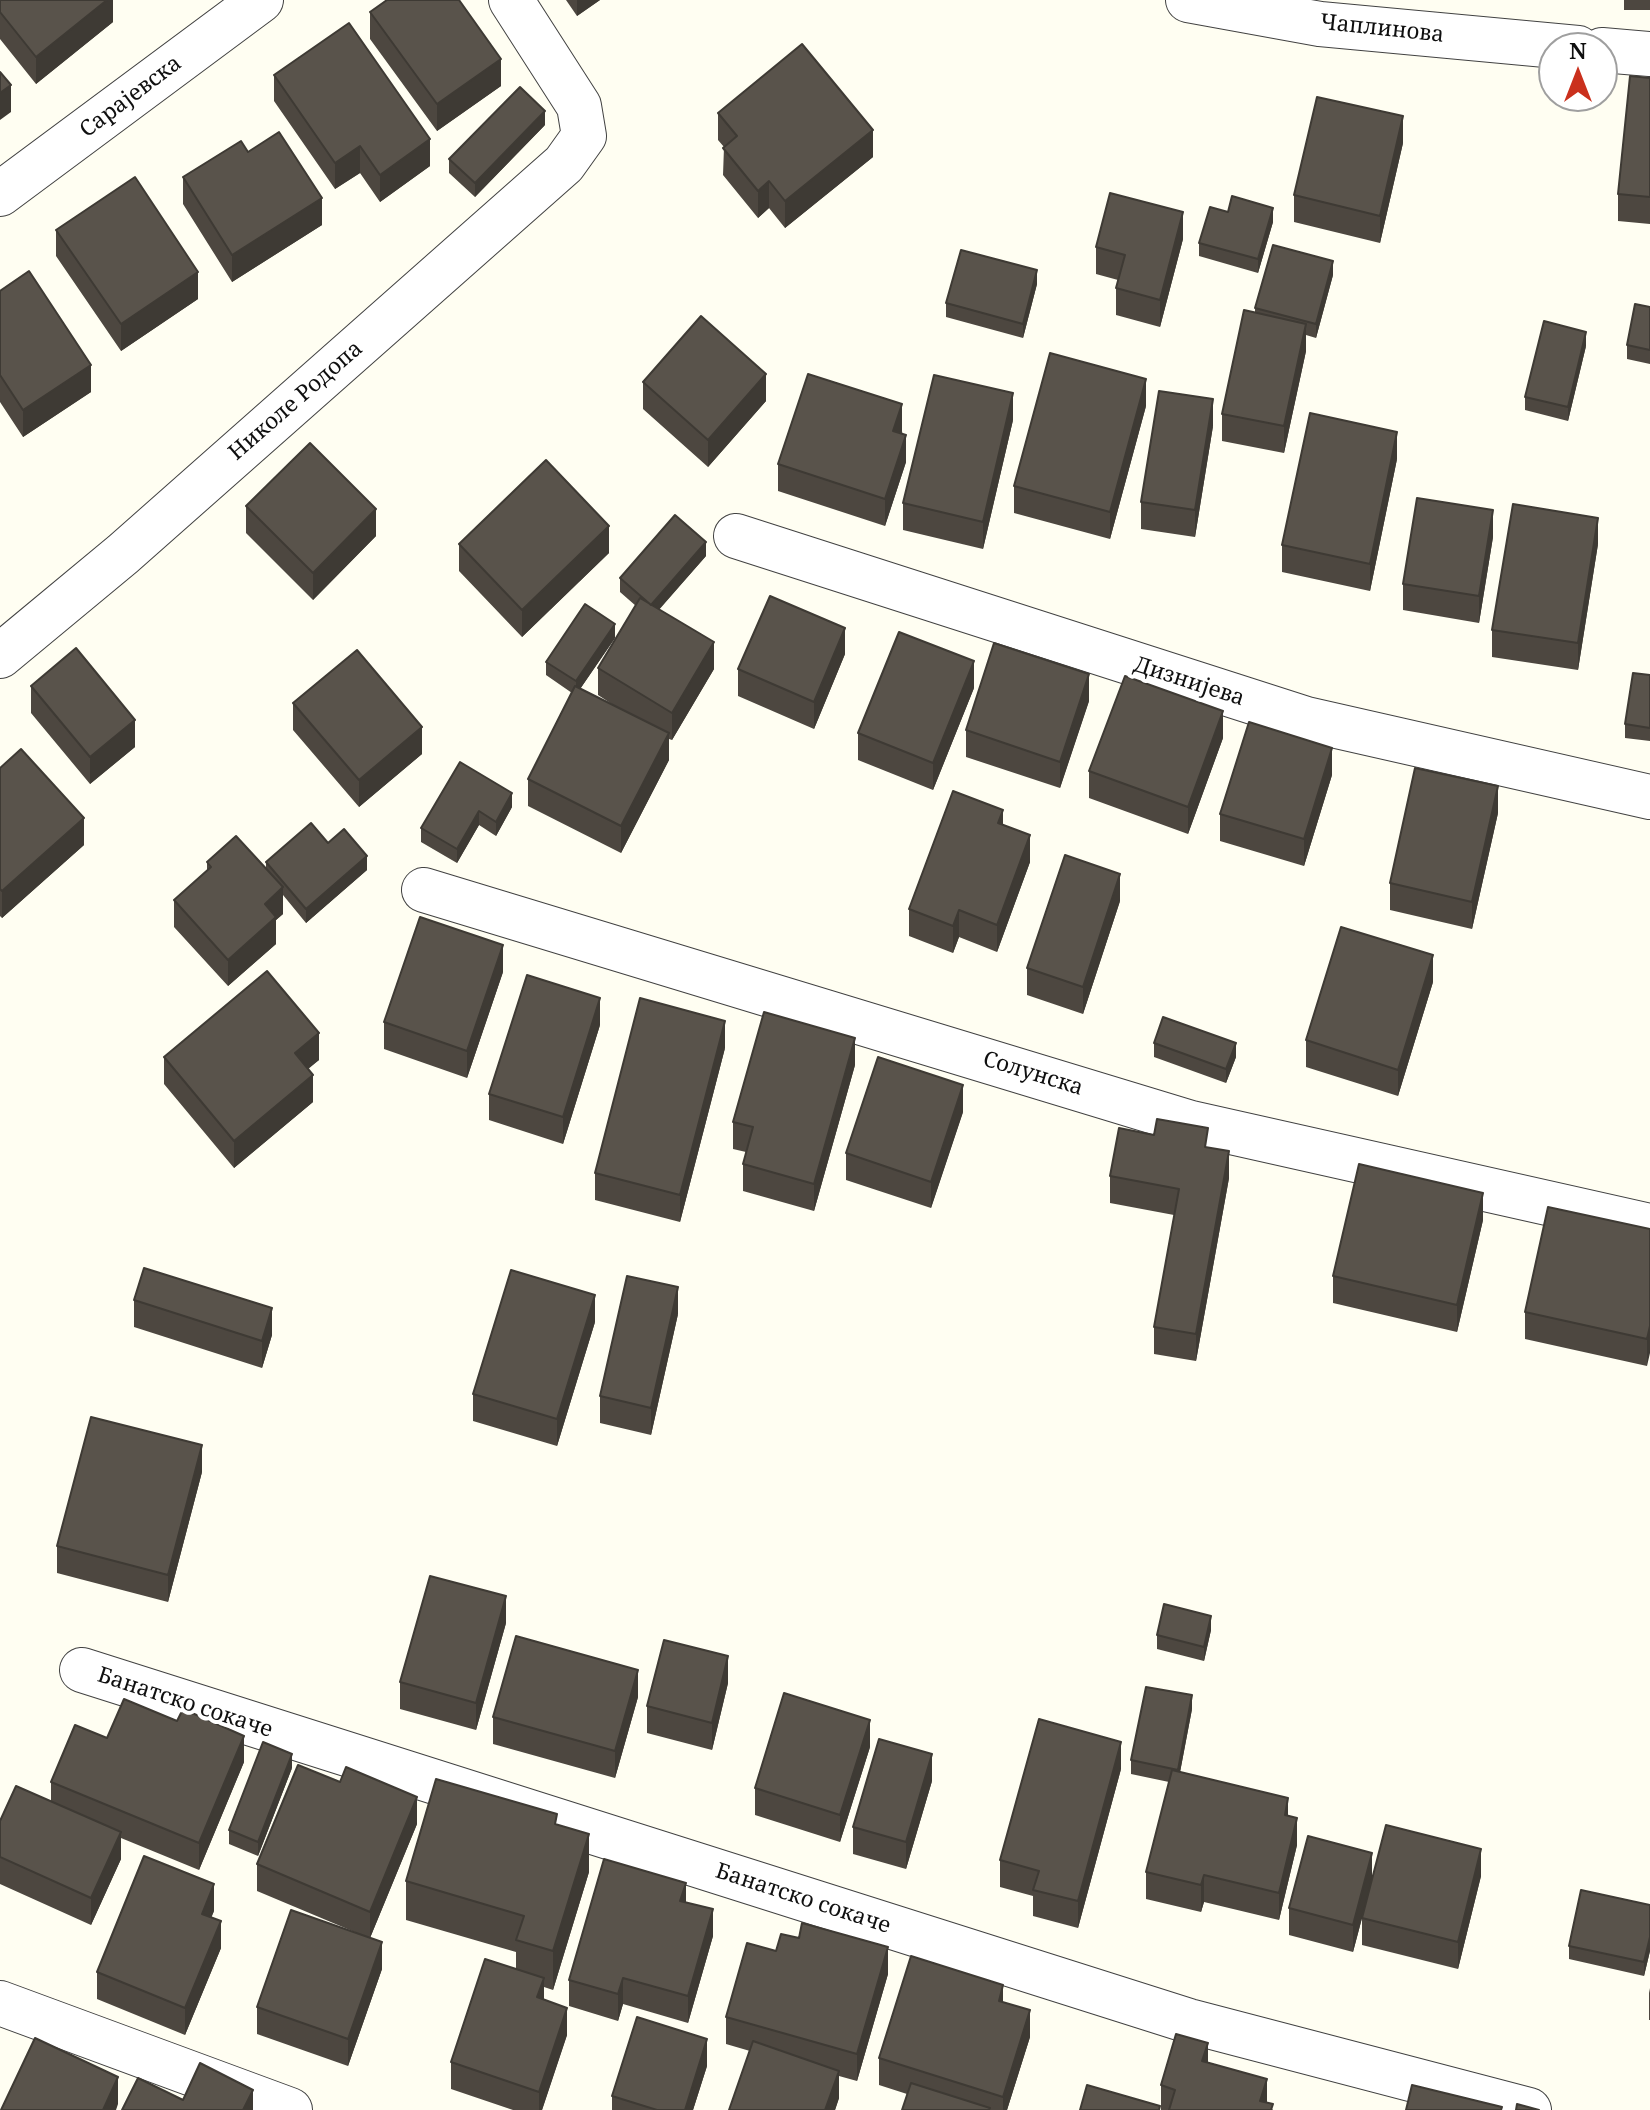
<!DOCTYPE html>
<html>
<head>
<meta charset="utf-8">
<style>
	body { margin:0 }
	#map { position:relative; width:1650px; height:2110px; overflow:hidden; background:#fffef2; font-family:"Noto Serif",serif }
	canvas { display:block }
	.north { position:absolute; left:1538px; top:32px; width:80px; height:80px; box-sizing:border-box; background:#fff; border:2px solid #9f9f9f; border-radius:50%; rotate:0deg; font-size:22px; font-weight:700; line-height:32px; text-align:center; color:#0f0f0f }
	.north::after { content:''; display:block; margin:auto; width:28px; height:36px; background:#ca301d; clip-path:polygon(50% 0,100% 100%,50% 72%,0 100%) }
</style>
</head>
<body>
<div id="map">
<canvas width="1650" height="2110"></canvas>
<div class="north">N</div>
</div>
<script>
const ctx = document.querySelector('canvas').getContext('2d');
ctx.lineJoin = 'round';
function strokePath(path, color, width, dash) { ctx.strokeStyle = color; ctx.lineWidth = width; ctx.lineCap = dash ? 'butt' : 'round'; ctx.setLineDash(dash || []); ctx.stroke(path); }
function paint(path, color) { ctx.fillStyle = color; ctx.fill(path, 'evenodd'); }
function write(font, color, halo, rows, align = 'center') {
  ctx.font = font + ' "Noto Serif",serif'; ctx.lineWidth = 8; ctx.setLineDash([]); ctx.textBaseline = 'middle'; ctx.strokeStyle = halo; ctx.fillStyle = color; for (const [text, x, y, turn = 0] of rows) {
    ctx.save(); ctx.translate(x, y); ctx.rotate((+turn || 0) * Math.PI / 180); ctx.textAlign = isNaN(turn) ? turn : align; if (halo) ctx.strokeText(text, 0, 0); ctx.fillText(text, 0, 0); ctx.restore();
  }
}
const street = new Path2D(`
	M1188 0 1320 24 1578 48
	M1602 50 1650 54
	M0 194 261 0
	M736 536 1306 719 1650 797
	M0 656 123 554 564 164 584 136 579 106 511 0
	M424 890 1191 1123 1650 1226
	M82 1670 1189 2021 1529 2110
	M0 2003 290 2110`);
strokePath(street, '#424242', 46);
strokePath(street, '#fff', 44);
paint(new Path2D(`
	M0 0H113V22L36 84 0 39Z
	M566 0H600L577 16Z
	M1624 0H1650V10H1624Z
	M370 12 501 86 437 131 370 39Z
	M274 75 430 166 380 202 360 173 335 189 274 101Z
	M1650 78V224L1618 221V194Z
	M718 113 873 157 785 228 769 208 758 218 723 175 724 147 718 140Z
	M545 125 475 197 449 173V159Z
	M1403 143 1380 243 1294 222V195Z
	M248 152 322 225 232 282 183 204V177Z
	M1228 212 1273 222 1258 273 1199 256V243Z
	M56 230 198 299 121 351 56 256Z
	M1183 239 1160 327 1116 315V288L1118 280 1096 274V247Z
	M1333 275 1316 338 1306 335V351L1284 453 1222 441V414L1255 313V308Z
	M1037 284 1023 338 946 317V303Z
	M0 291 91 392 23 437 0 402Z
	M1650 307V364L1627 359V345Z
	M1586 346 1568 421 1525 410V397Z
	M643 382 766 401 708 467 643 409Z
	M1146 406 1110 539 1014 513V486Z
	M1013 420 983 549 903 530V503Z
	M1213 426 1195 537 1141 529V502Z
	M902 431 906 462 885 526 778 491V464Z
	M1397 459 1370 591 1282 572V545Z
	M246 506 376 536 313 600 246 533Z
	M1493 537 1479 623 1403 610V584Z
	M459 544 609 553 522 637 459 571Z
	M1598 544 1578 670 1492 657V630Z
	M706 556 659 609 714 669 672 740 669 739V760L621 853 528 806V779L572 693 546 675V662L615 638 580 689 618 708 598 695V668L636 606 620 592V578Z
	M845 654 814 729 738 696V669Z
	M1650 675V741L1625 738V724Z
	M31 686 135 747 90 784 31 713Z
	M974 688 933 790 858 760V733Z
	M1089 701 1060 788 966 757V730Z
	M293 703 422 754 359 807 293 730Z
	M1223 738 1188 834 1089 798V771Z
	M0 768 84 845 2 918 0 916Z
	M1332 775 1304 866 1220 841V814Z
	M512 793V807L496 836 479 825 457 863 421 842V828Z
	M1498 813 1472 929 1390 910V883Z
	M1003 825 1030 862 997 952 959 937 953 953 909 936V909Z
	M328 843 367 870 306 923 283 895V914L276 920V944L228 986 174 927V900L207 871V862L266 869V862Z
	M1120 901 1083 1014 1027 995V968Z
	M503 972 467 1078 384 1049V1022Z
	M1433 982 1398 1096 1306 1067V1040Z
	M600 1025 563 1144 489 1120V1094Z
	M1154 1043 1236 1057 1226 1083 1154 1057Z
	M725 1048 680 1222 595 1200V1173Z
	M164 1057 319 1060 308 1068 313 1102 234 1168 164 1084Z
	M855 1065 814 1211 743 1191V1164L746 1152 733 1149V1122Z
	M963 1112 931 1208 846 1180V1153Z
	M1110 1176 1229 1178 1196 1361 1154 1354V1327L1174 1215 1110 1203Z
	M1483 1220 1457 1332 1333 1303V1276Z
	M1650 1229 1647 1366 1525 1339V1312Z
	M134 1300 272 1335 262 1368 134 1327Z
	M678 1314 651 1435 600 1423V1396Z
	M595 1322 557 1446 473 1421V1394Z
	M202 1472 168 1602 57 1573V1546Z
	M506 1623 476 1730 400 1709V1682Z
	M1211 1630 1204 1661 1157 1649V1635Z
	M728 1683 712 1750 647 1733V1706Z
	M638 1697 615 1778 493 1744V1717Z
	M1192 1709 1180 1772 1288 1816 1297 1845 1279 1920 1204 1902 1201 1912 1146 1899V1872L1169 1782 1131 1774V1760Z
	M107 1738 244 1762 199 1870 121 1838V1859L91 1925 0 1884V1821L51 1801V1782Z
	M870 1747 840 1842 755 1815V1788Z
	M292 1768 258 1856 229 1844V1830Z
	M1121 1769 1078 1928 1033 1916V1896L1000 1887V1860Z
	M932 1781 906 1869 853 1854V1827Z
	M417 1824 370 1938 382 1969 348 2066 257 2034V2007L357 1933 257 1891V1864Z
	M557 1824 589 1872 553 1990 544 1987V2000L567 2035 542 2110H513L451 2089V2062L516 1969V1952L406 1920V1881Z
	M1481 1876 1458 1969 1362 1945V1918L1365 1907 1353 1952 1289 1935V1908L1372 1879Z
	M686 1902 713 1936 688 2023 623 2004 618 2021 569 2006V1980Z
	M1650 1905V1951L1644 1976 1569 1959V1946Z
	M214 1911 211 1917 221 1948 185 2035 97 1999V1972Z
	M776 1951 888 1974 857 2081 839 2076V2098L835 2110H729L750 2051 726 2044V2017Z
	M1650 1988V2020H1649V1993Z
	M1003 2002 1030 2037 1007 2110H902L907 2094 879 2085V2058Z
	M1208 2063 1267 2103 1273 2110H1161V2085Z
	M707 2066 693 2110H612V2096Z`), '#4d4740');
paint(new Path2D(`
	M107 0H113V22L36 84V57Z
	M577 0H600L577 16Z
	M501 59V86L437 131V104Z
	M11 85V112L0 120V93Z
	M545 111V125L475 197V183Z
	M1403 116V143L1380 243V216Z
	M873 130V157L785 228V201Z
	M430 139V166L380 202V175Z
	M360 146V173L335 189V163Z
	M769 181V208L758 218V191Z
	M322 198V225L232 282V255Z
	M1273 208V222L1258 273V259Z
	M1183 212V239L1160 327V300Z
	M1333 261V275L1316 338V324Z
	M1037 270V284L1023 338V324Z
	M198 272V299L121 351V324Z
	M1306 324V351L1284 453V426Z
	M1586 332V346L1568 421V407Z
	M91 365V392L23 437V410Z
	M766 374V401L708 467V440Z
	M1146 379V406L1110 539V512Z
	M1013 393V420L983 549V522Z
	M1213 399V426L1195 537V510Z
	M902 404V431L893 458V431Z
	M1397 432V459L1370 591V564Z
	M906 435V462L885 526V499Z
	M376 509V536L313 600V573Z
	M1493 510V537L1479 623V596Z
	M1598 518V544L1578 670V643Z
	M609 526V553L522 637V610Z
	M706 542V556L651 619V605Z
	M615 624V638L576 695V681Z
	M845 628V654L814 729V702Z
	M714 642V669L672 740V713Z
	M974 661V688L933 790V763Z
	M1089 674V701L1060 788V762Z
	M1223 711V738L1188 834V807Z
	M135 720V747L90 784V757Z
	M422 727V754L359 807V780Z
	M669 733V760L621 853V826Z
	M1332 748V775L1304 866V839Z
	M1498 786V813L1472 929V902Z
	M512 793V807L496 836V822Z
	M1003 810V837L998 823Z
	M479 811V825L457 863V849Z
	M84 818V845L2 918V891Z
	M1030 835V862L997 952V925Z
	M367 856V870L306 923V909Z
	M1120 874V901L1083 1014V987Z
	M283 887V914L276 920V944L228 986V960L265 904Z
	M959 910V937L953 953V926Z
	M503 945V972L467 1078V1051Z
	M1433 955V982L1398 1096V1070Z
	M600 998V1025L563 1144V1117Z
	M725 1021V1048L680 1222V1195Z
	M319 1033V1060L295 1080V1053Z
	M855 1038V1065L814 1211V1184Z
	M1236 1043V1057L1226 1083V1069Z
	M313 1075V1102L234 1168V1141Z
	M963 1085V1112L931 1208V1182Z
	M1229 1151V1178L1196 1361V1334Z
	M1483 1193V1220L1457 1332V1305Z
	M678 1287V1314L651 1435V1408Z
	M595 1295V1322L557 1446V1419Z
	M272 1308V1335L262 1368V1341Z
	M1650 1326V1353L1647 1366V1339Z
	M202 1445V1472L168 1602V1575Z
	M506 1596V1623L476 1730V1703Z
	M1211 1616V1630L1204 1661V1647Z
	M728 1656V1683L712 1750V1723Z
	M638 1670V1697L615 1778V1751Z
	M1192 1695V1709L1178 1783V1770Z
	M870 1720V1747L840 1842V1815Z
	M244 1736V1762L199 1870V1843Z
	M1121 1742V1769L1078 1928V1901Z
	M292 1754V1768L258 1856V1842Z
	M932 1754V1781L906 1869V1842Z
	M417 1797V1824L370 1938V1912Z
	M1288 1798V1825L1285 1815Z
	M1297 1818V1845L1279 1920V1893Z
	M121 1832V1859L91 1925V1898Z
	M589 1834V1872L553 1990V1951Z
	M1481 1849V1876L1458 1969V1942Z
	M1372 1853V1880L1353 1952V1925Z
	M1204 1875V1902L1201 1912V1885Z
	M686 1883V1910L680 1901Z
	M214 1884V1911L202 1941V1914Z
	M713 1909V1936L688 2023V1996Z
	M221 1921V1948L185 2035V2008Z
	M1650 1937V1951L1644 1976V1962Z
	M382 1942V1969L348 2066V2039Z
	M888 1947V1974L857 2081V2054Z
	M544 1978V2004L537 1997Z
	M623 1978V2004L618 2021V1994Z
	M1003 1985V2012L999 2001Z
	M567 2008V2035L542 2110H539V2092Z
	M1030 2010V2037L1007 2110H1003V2097Z
	M707 2039V2066L693 2110H685Z
	M1208 2043V2070L1202 2061Z
	M839 2071V2098L835 2110H825Z
	M118 2077V2104L116 2110H103Z
	M1267 2079V2106L1260 2101Z
	M253 2090V2110H243Z`), '#3e3a34');
const building = new Path2D(`
	M0 0H107L36 57 0 12Z
	M387 0H459L501 59 437 104 370 12Z
	M349 23 430 139 380 175 360 146 335 163 274 75Z
	M802 44 873 130 785 201 769 181 758 191 723 148 737 136 718 113Z
	M0 72 11 85 0 93Z
	M1630 76 1650 78V197L1618 194Z
	M520 87 545 111 475 183 449 159Z
	M1317 97 1403 116 1380 216 1294 195Z
	M279 132 322 198 232 255 183 177 241 141 248 152Z
	M135 177 198 272 121 324 56 230Z
	M1110 193 1183 212 1160 300 1116 288 1125 255 1096 247Z
	M1232 196 1273 208 1258 259 1199 243 1210 207 1228 212Z
	M1273 245 1333 261 1316 324 1255 308Z
	M961 250 1037 270 1023 324 946 303Z
	M29 271 91 365 23 410 0 375V291Z
	M1635 304 1650 307V350L1627 345Z
	M1244 310 1306 324 1284 426 1222 414Z
	M701 316 766 374 708 440 643 382Z
	M1544 321 1586 332 1568 407 1525 397Z
	M1050 353 1146 379 1110 512 1014 486Z
	M808 374 902 404 893 431 906 435 885 499 778 464Z
	M934 375 1013 393 983 522 903 503Z
	M1159 391 1213 399 1195 510 1141 502Z
	M1310 413 1397 432 1370 564 1282 545Z
	M310 443 376 509 313 573 246 506Z
	M546 460 609 526 522 610 459 544Z
	M1417 498 1493 510 1479 596 1403 584Z
	M1513 504 1598 518 1578 643 1492 630Z
	M675 515 706 542 651 605 620 578Z
	M770 596 845 628 814 702 738 669Z
	M640 598 714 642 672 713 598 668Z
	M585 604 615 624 576 681 546 662Z
	M899 632 974 661 933 763 858 733Z
	M994 643 1089 674 1060 762 966 730Z
	M76 648 135 720 90 757 31 686Z
	M357 650 422 727 359 780 293 703Z
	M1633 673 1650 675V728L1625 724Z
	M1125 676 1223 711 1188 807 1089 771Z
	M575 686 669 733 621 826 528 779Z
	M1249 722 1332 748 1304 839 1220 814Z
	M21 749 84 818 2 891 0 889V768Z
	M460 762 512 793 496 822 479 811 457 849 421 828Z
	M1415 768 1498 786 1472 902 1390 883Z
	M953 791 1003 810 998 823 1030 835 997 925 959 910 953 926 909 909Z
	M311 823 328 843 344 829 367 856 306 909 266 862Z
	M236 836 283 887 265 904 276 917 228 960 174 900 211 867 207 862Z
	M1065 855 1120 874 1083 987 1027 968Z
	M420 917 503 945 467 1051 384 1022Z
	M1341 927 1433 955 1398 1070 1306 1040Z
	M267 971 319 1033 295 1053 313 1075 234 1141 164 1057Z
	M527 975 600 998 563 1117 489 1094Z
	M640 998 725 1021 680 1195 595 1173Z
	M764 1012 855 1038 814 1184 743 1164 753 1127 733 1122Z
	M1163 1017 1236 1043 1226 1069 1154 1043Z
	M878 1057 963 1085 931 1182 846 1153Z
	M1157 1119 1208 1128 1205 1147 1229 1151 1196 1334 1154 1327 1179 1189 1110 1176 1119 1128 1154 1135Z
	M1359 1164 1483 1193 1457 1305 1333 1276Z
	M1548 1207 1650 1229V1326L1647 1339 1525 1312Z
	M144 1268 272 1308 262 1341 134 1300Z
	M511 1270 595 1295 557 1419 473 1394Z
	M627 1276 678 1287 651 1408 600 1396Z
	M91 1417 202 1445 168 1575 57 1546Z
	M430 1576 506 1596 476 1703 400 1682Z
	M1164 1604 1211 1616 1204 1647 1157 1635Z
	M516 1636 638 1670 615 1751 493 1717Z
	M664 1640 728 1656 712 1723 647 1706Z
	M1146 1687 1192 1695 1178 1770 1131 1760Z
	M784 1693 870 1720 840 1815 755 1788Z
	M124 1699 177 1721 183 1709 244 1736 199 1843 51 1782 75 1725 107 1738Z
	M1039 1719 1121 1742 1078 1901 1033 1890 1039 1871 1000 1860Z
	M879 1739 932 1754 906 1842 853 1827Z
	M263 1742 292 1754 258 1842 229 1830Z
	M298 1765 340 1782 346 1767 417 1797 370 1912 257 1864Z
	M1172 1770 1288 1798 1285 1815 1297 1818 1279 1893 1204 1875 1201 1885 1146 1872Z
	M436 1779 557 1814 555 1824 589 1834 553 1951 516 1940 524 1916 406 1881Z
	M16 1786 121 1832 91 1898 0 1857V1821Z
	M1386 1825 1481 1849 1458 1942 1362 1918Z
	M1308 1836 1372 1853 1353 1925 1289 1908Z
	M144 1856 214 1884 202 1914 221 1921 185 2008 97 1972Z
	M604 1859 686 1883 680 1901 713 1909 688 1996 623 1978 618 1994 569 1980Z
	M1581 1890 1650 1905V1937L1644 1962 1569 1946Z
	M291 1910 382 1942 348 2039 257 2007Z
	M802 1923 888 1947 857 2054 726 2017 747 1943 776 1951 781 1934 799 1938Z
	M911 1956 1003 1985 999 2001 1030 2010 1003 2097 879 2058Z
	M485 1959 544 1978 537 1997 567 2008 539 2092 451 2062Z
	M637 2017 707 2039 685 2110H657L612 2096Z
	M1176 2034 1208 2043 1202 2061 1267 2079 1260 2101 1273 2104 1271 2110H1169L1175 2090 1161 2085Z
	M35 2038 118 2077 103 2110H1Z
	M753 2041 839 2071 825 2110H729Z
	M200 2063 253 2090 243 2110H122L138 2078 183 2100Z
	M911 2083 990 2108 989 2110H902Z
	M1087 2085 1160 2106 1159 2110H1080Z
	M1412 2085 1502 2107 1501 2110H1406Z
	M1517 2104 1539 2110H1516Z`);
paint(building, '#59534b');
strokePath(building, '#3e3a34', 2);
write('22px', '#0f0f0f', '#fff', [
	["Чаплинова",1382,29,6],
	["Сарајевска",131,97,-37],
	["Николе Родопа",296,401,-41],
	["Дизнијева",1189,682,18],
	["Солунска",1033,1074,17],
	["Банатско сокаче",185,1703,18],
	["Банатско сокаче",803,1899,18]
]);
</script>
</body>
</html>
